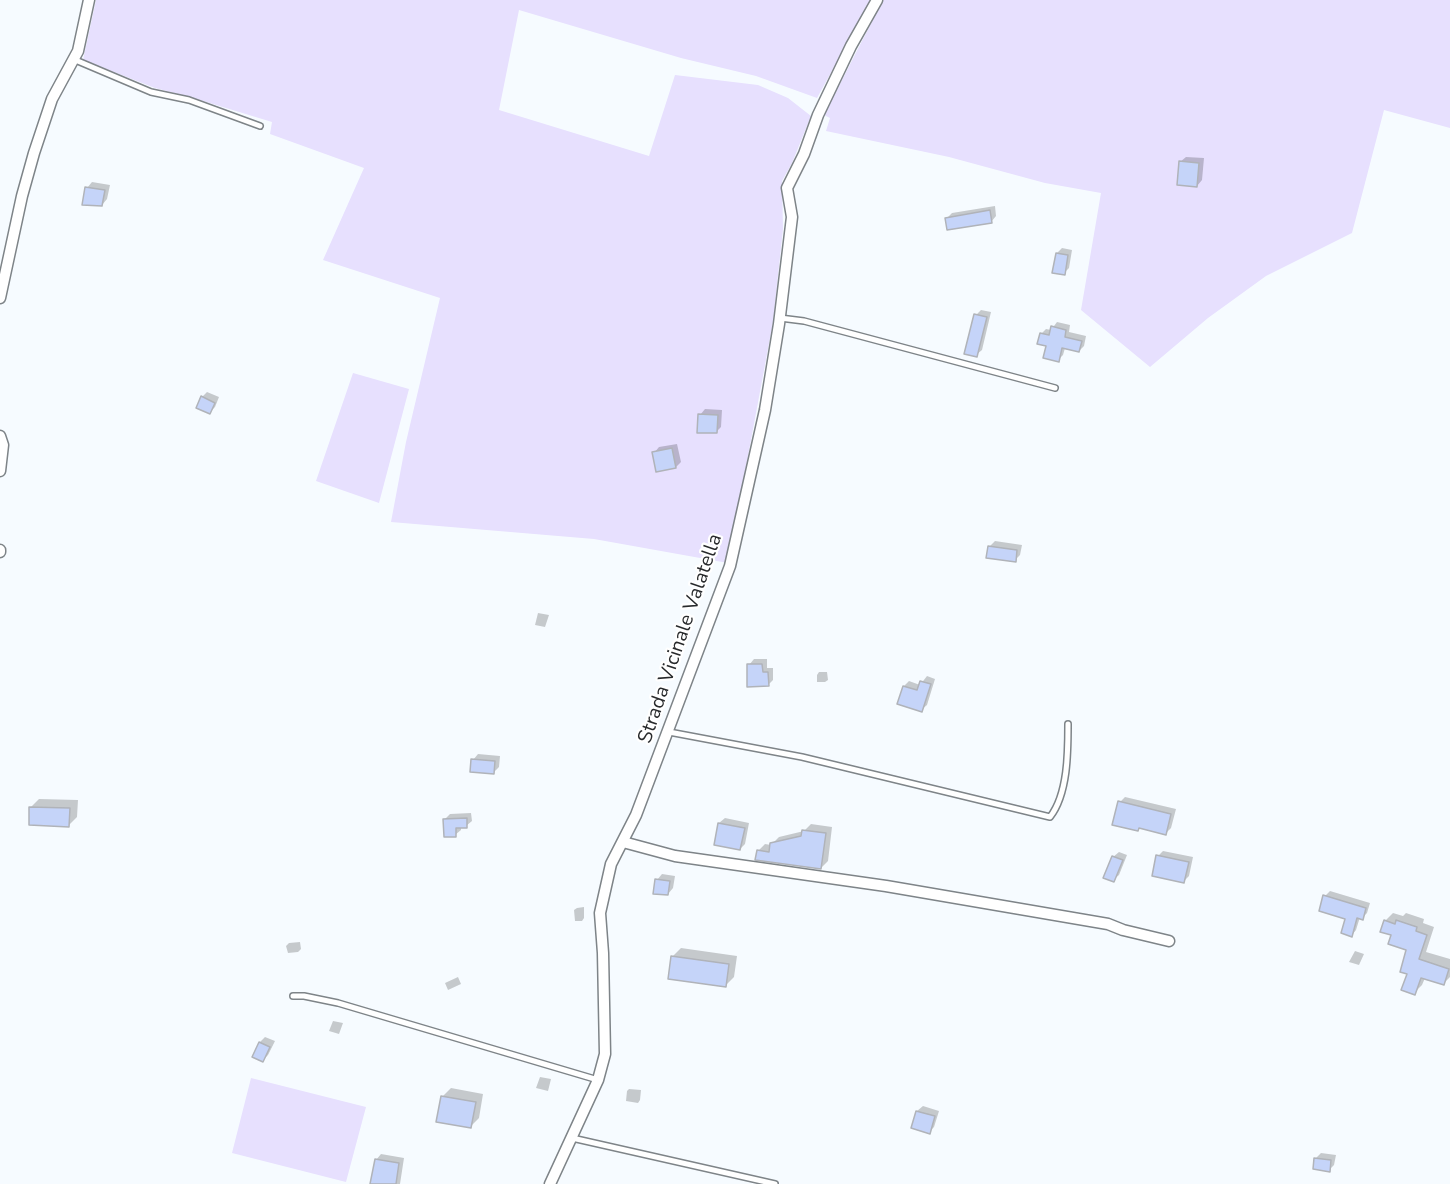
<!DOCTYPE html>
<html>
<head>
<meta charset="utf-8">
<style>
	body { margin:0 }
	canvas { display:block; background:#f6fbff }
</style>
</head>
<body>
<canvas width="1450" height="1184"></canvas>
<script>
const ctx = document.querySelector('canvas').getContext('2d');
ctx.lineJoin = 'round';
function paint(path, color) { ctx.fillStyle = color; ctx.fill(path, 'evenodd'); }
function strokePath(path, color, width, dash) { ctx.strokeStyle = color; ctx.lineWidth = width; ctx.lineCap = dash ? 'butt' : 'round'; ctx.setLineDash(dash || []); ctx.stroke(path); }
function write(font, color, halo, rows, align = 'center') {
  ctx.font = font + ' "Nunito Sans",sans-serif'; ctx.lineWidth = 4.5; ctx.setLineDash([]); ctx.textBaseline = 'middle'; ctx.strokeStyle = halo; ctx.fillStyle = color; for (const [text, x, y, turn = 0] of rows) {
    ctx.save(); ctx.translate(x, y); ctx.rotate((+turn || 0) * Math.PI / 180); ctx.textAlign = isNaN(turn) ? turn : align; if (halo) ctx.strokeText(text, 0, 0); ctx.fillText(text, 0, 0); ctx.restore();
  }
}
paint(new Path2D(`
	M96 0H871L817 98 756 76 681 58 519 10 499 110 649 156 675 75 758 85 788 98 811 116 792 163 782 181 783 229 773 322 728 563 594 539 391 522 406 442 440 298 323 260 364 168 270 134 272 122 190 97 155 88 83 60Z
	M883 0H1450V128L1384 110 1352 233 1266 276 1208 318 1150 367 1081 310 1101 193 1045 183 949 157 826 131 830 118 824 115Z
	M353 373 409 389 379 503 316 481Z
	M251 1078 366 1107 346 1182 232 1153Z`), '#e7e0fe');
paint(new Path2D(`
	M1186 157 1204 158 1202 180 1197 186 1180 162Z
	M92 182 110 185 107 199 102 205 87 188Z
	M995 206 996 216 991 222 947 218 952 213Z
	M1062 248 1072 250 1069 268 1064 273 1057 253Z
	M981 310 991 312 982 350 976 355V315Z
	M1057 322 1070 325 1069 332 1086 336 1084 346 1079 351 1065 348 1063 355 1058 360 1041 334 1046 329 1051 330Z
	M207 392 219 397 215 407 209 413 202 397Z
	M705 409 722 410 721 427 716 432 700 415Z
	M677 444 681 462 676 467 654 453 659 447Z
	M995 541 1022 545 1020 555 1015 560 989 547Z
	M538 613 549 615 545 627 535 625Z
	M754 659H767V668H773V680L768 685 749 665Z
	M819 672H827L828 680 825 682H817V675Z
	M927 676 935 679 927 705 921 710 904 686 909 681 920 685Z
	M478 754 500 756 499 767 493 773 473 760Z
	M1125 797 1176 809 1171 828 1166 833 1140 827 1138 830 1120 802Z
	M39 799 78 800 77 817 69 825 31 807Z
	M471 813 472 821 466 826H461V830L455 835 445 819 450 814Z
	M725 818 749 823 745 844 740 849 719 823Z
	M811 824 832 827 828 861 821 868 758 851 765 844 771 845 779 837 804 831Z
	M1163 851 1193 857 1189 876 1184 881 1158 856Z
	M1119 852 1127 855 1119 875 1113 880V857Z
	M662 874 675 876 673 888 668 894 657 880Z
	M1330 891 1370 903 1367 913 1362 918 1360 917 1356 930 1352 935 1347 918 1325 896Z
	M584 907V918L582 921H575L574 910 577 908Z
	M1393 913 1403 916 1406 913 1424 919 1423 923 1434 927 1426 952 1450 959V977L1443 984 1425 978 1422 985 1414 993 1409 973 1408 949 1393 934 1385 921Z
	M300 942 301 949 298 952 288 953 286 946 289 943Z
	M681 948 737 956 734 977 725 986 673 956Z
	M1355 951 1364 954 1359 965 1349 962Z
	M458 977 461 984 448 990 445 983Z
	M333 1021 343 1023 339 1034 329 1031Z
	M265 1037 275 1041 268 1055 263 1060 254 1056 260 1042Z
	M540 1077 551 1079 548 1091 536 1088Z
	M451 1088 483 1094 479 1118 470 1127 443 1096Z
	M629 1089 641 1090 640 1100 638 1103 626 1101 627 1091Z
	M923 1106 939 1111 934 1127 929 1132 917 1111Z
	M1321 1153 1336 1155 1334 1165 1329 1170 1316 1158Z
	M381 1154 404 1158 400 1184H372L376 1160Z`), '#0003');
const building = new Path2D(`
	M1179 161 1199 163 1197 187 1177 185Z
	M85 187 105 190 102 206 82 205Z
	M990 210 992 223 947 230 945 218Z
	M1056 253 1068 255 1065 275 1052 273Z
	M974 314 987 317 977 357 964 354Z
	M1051 326 1066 330 1065 337 1082 341 1079 352 1062 348 1059 362 1043 358 1046 346 1037 344 1040 333 1049 335Z
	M201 396 215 403 210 414 196 408Z
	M698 414 718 415 717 433H697Z
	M672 448 676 468 656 472 652 452Z
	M988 546 1017 550 1016 562 986 558Z
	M747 664H762L763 672H768L769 686 747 687Z
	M920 681 931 684 922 712 897 704 903 686 917 690Z
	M471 759 495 761 494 774 470 772Z
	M1118 801 1171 814 1166 835 1139 828 1138 831 1112 825Z
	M29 807 70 808 69 827 29 825Z
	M467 818V828H456V837H444L443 819Z
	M718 823 745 828 740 850 714 845Z
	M802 830 826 833 821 869 755 860 757 850 769 852 770 843 801 836Z
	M1156 855 1189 862 1184 883 1152 876Z
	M1112 856 1123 860 1114 882 1103 878Z
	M655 879 670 881 668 895 653 894Z
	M1323 895 1366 908 1363 920 1357 918 1352 937 1341 933 1345 919 1319 911Z
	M1384 920 1395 924 1396 920 1417 927 1416 931 1427 935 1419 959 1449 969 1444 985 1421 978 1415 995 1401 990 1407 974 1400 972 1406 950 1388 944 1391 935 1380 932Z
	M671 956 729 964 726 987 668 979Z
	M259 1042 270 1047 263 1062 252 1057Z
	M441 1096 476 1102 471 1128 436 1122Z
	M916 1111 935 1116 930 1134 911 1128Z
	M1314 1158 1331 1160 1330 1172 1313 1169Z
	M375 1159 399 1163 396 1184H370Z`);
paint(building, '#c5d4f9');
strokePath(building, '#b0b3b9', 1.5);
const lane = new Path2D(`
	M73 59 151 92 189 100 260 126
	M780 318 804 321 1055 388
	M669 732 802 757 1050 817C1068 794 1068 752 1068 724
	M293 996H304L338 1003 598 1080
	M572 1138 775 1184`);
const street = new Path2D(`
	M0 298 22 196 34 153 52 99 78 51 89 0
	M0 436 3 445 0 471
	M0 550V552
	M623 842 675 856 886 886 1108 924 1123 930 1169 941
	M550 1184 598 1080 605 1054 603 953 600 913 611 864 636 815 730 566 765 410 779 324 792 217 787 188 804 154 818 115 851 46 877 0`);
strokePath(lane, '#7e8488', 8);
strokePath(street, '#7e8488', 13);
strokePath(lane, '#fff', 5);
strokePath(street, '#fff', 10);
write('20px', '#282a2c', '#fff', [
	["Strada Vicinale Valatella",681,639,-71]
]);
</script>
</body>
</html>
